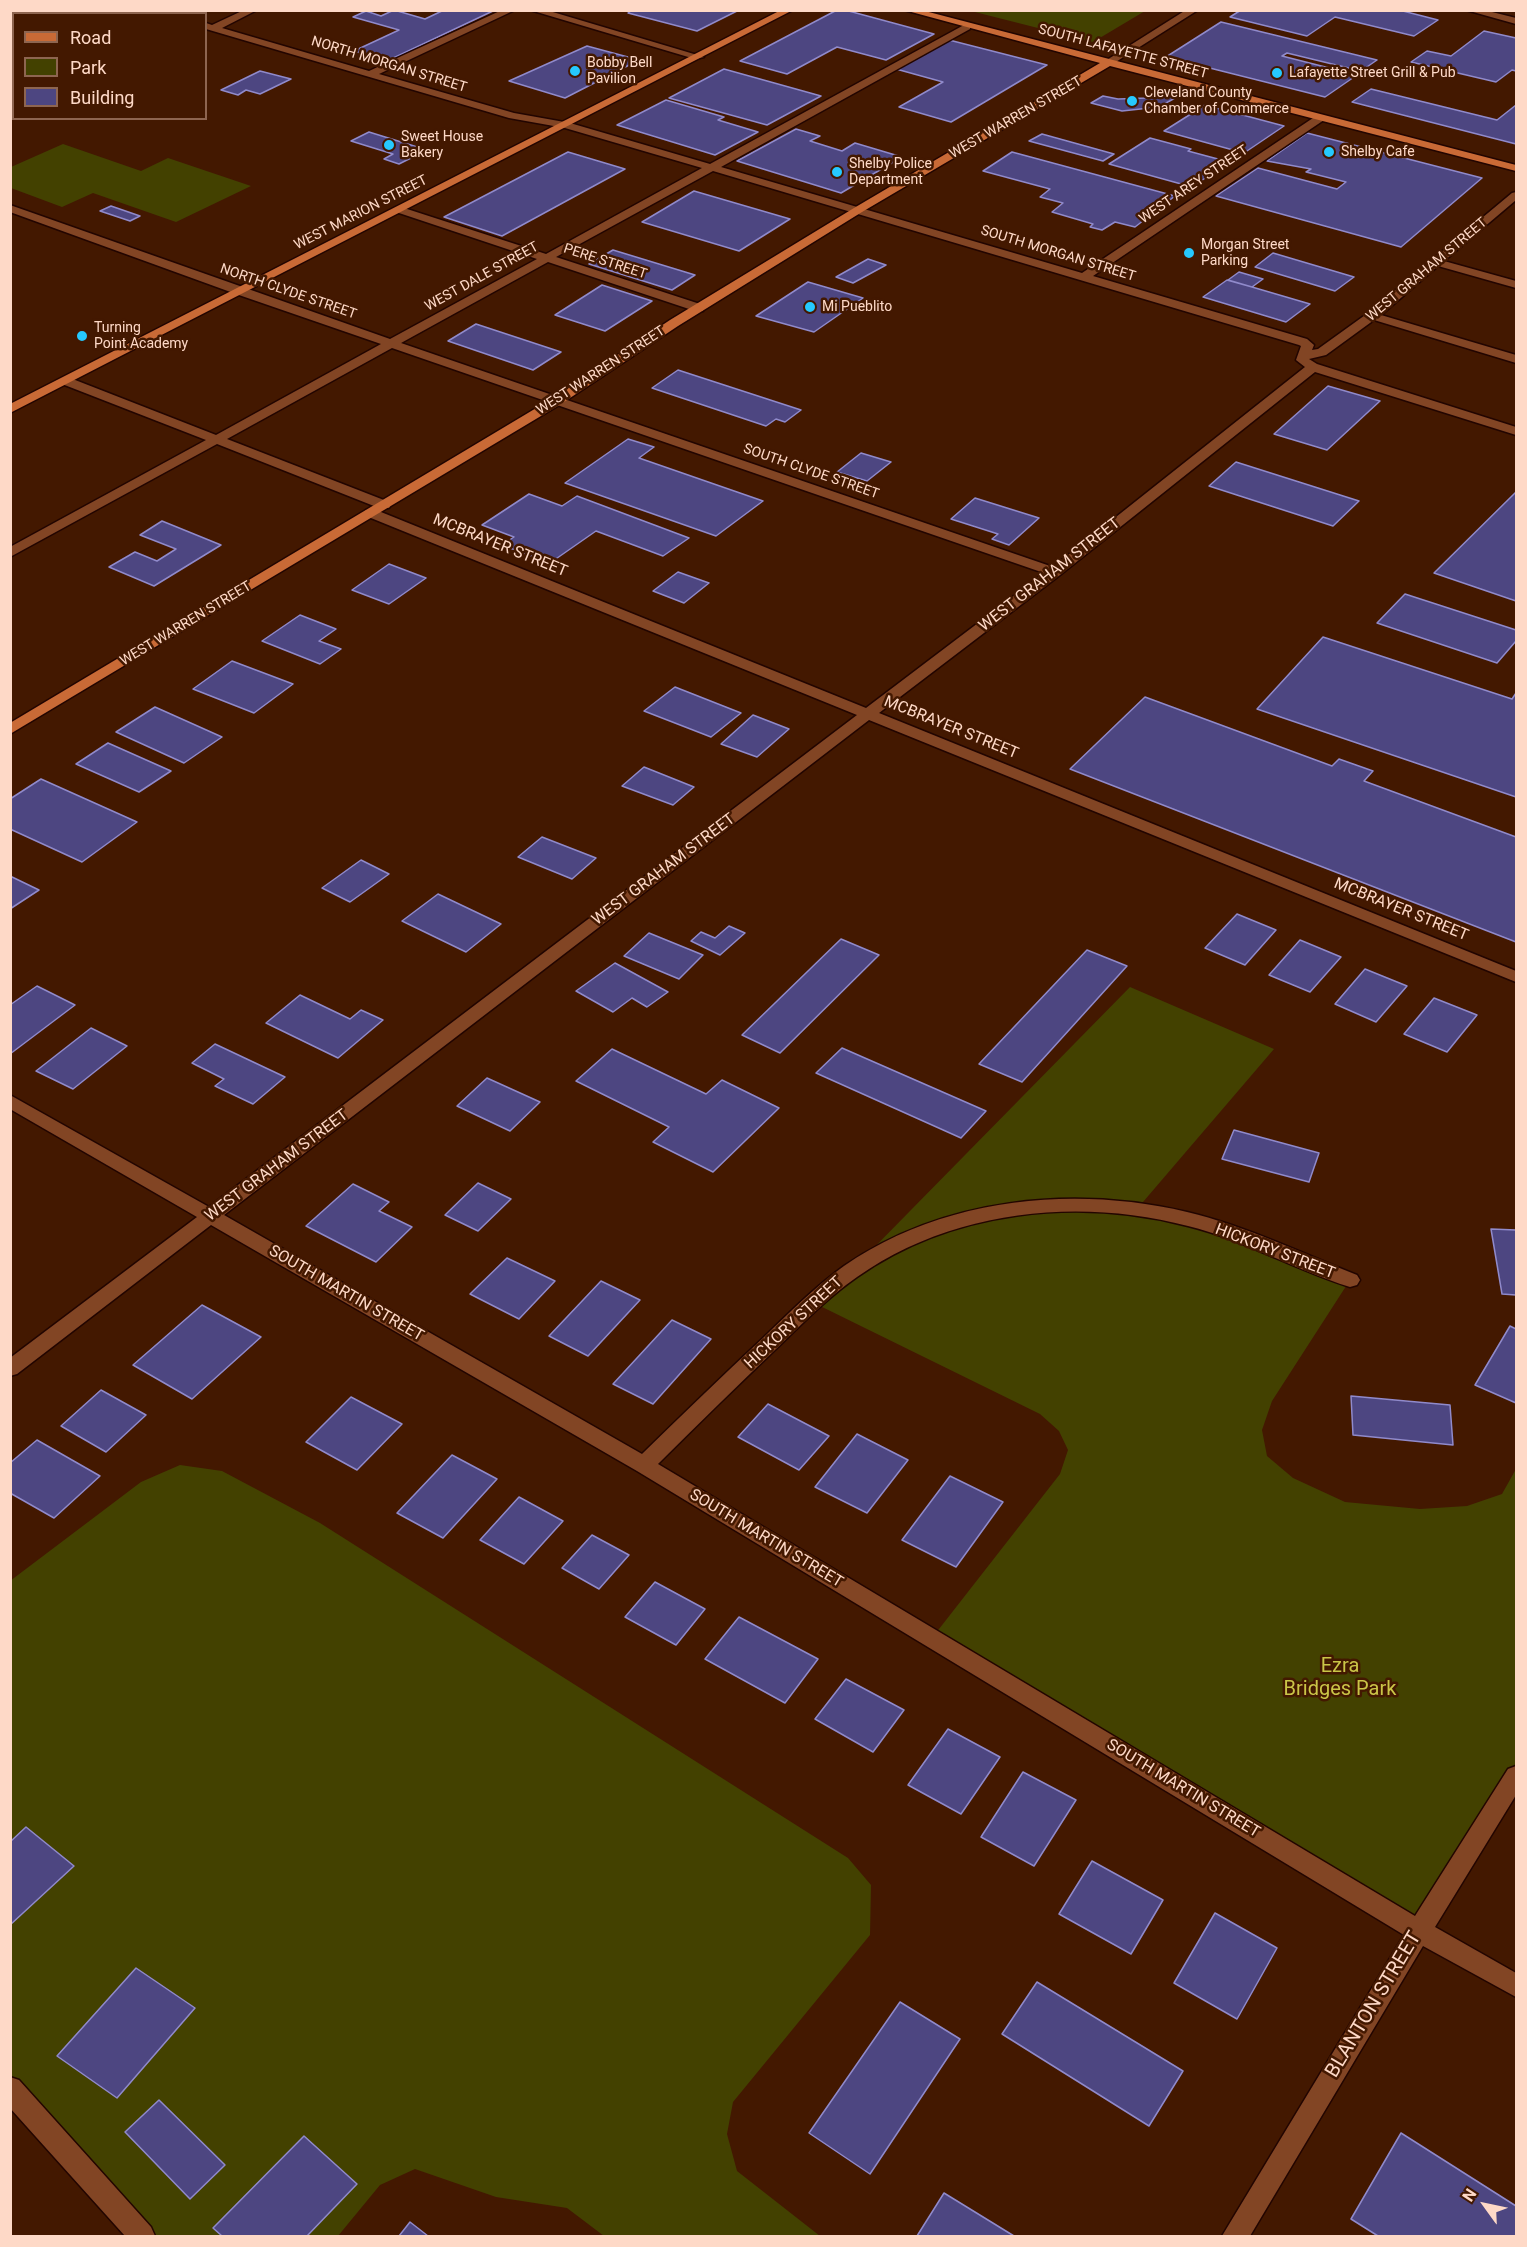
<!DOCTYPE html>
<html>
<head>
<meta charset="utf-8">
<style>
	body { margin:0 }
	#map { position:relative; width:1527px; height:2247px; overflow:hidden; background:#431800; font-family:Roboto,sans-serif }
	canvas { display:block }
	.frame { position:absolute; inset:0; border:12px solid #fed9c7; pointer-events:none }
	.legend { position:absolute; left:12px; top:12px; width:195px; height:108px; box-sizing:border-box; background:#431800; border:2px solid #8e6550; margin:0; padding:8px 10px; list-style:none; font-size:18px; color:#fed9c7 }
	.legend li { display:flex; align-items:center; gap:12px; height:30px }
	.legend b { width:30px; border:2px solid #8e6550 }
	.north { position:absolute; left:1455px; top:2175px; width:60px; height:60px; -webkit-text-stroke:4px #431800; paint-order:stroke; rotate:303deg; font-size:16px; font-weight:700; line-height:24px; text-align:center; color:#fed9c7 }
	.north::after { content:''; display:block; margin:auto; width:21px; height:27px; background:#fed9c7; clip-path:polygon(50% 0,100% 100%,50% 72%,0 100%) }
</style>
</head>
<body>
<div id="map">
<canvas width="1527" height="2247"></canvas>
<div class="frame"></div>
<ul class="legend">
<li><b style="height:8px;background:#c96a36"></b>Road</li>
<li><b style="height:16px;background:#434100"></b>Park</li>
<li><b style="height:16px;background:#4d4681"></b>Building</li>
</ul>
<div class="north">N</div>
</div>
<script>
const ctx = document.querySelector('canvas').getContext('2d');
ctx.lineJoin = 'round';
function paint(path, color) { ctx.fillStyle = color; ctx.fill(path, 'evenodd'); }
function strokePath(path, color, width, dash) { ctx.strokeStyle = color; ctx.lineWidth = width; ctx.lineCap = dash ? 'butt' : 'round'; ctx.setLineDash(dash || []); ctx.stroke(path); }
function write(font, color, halo, rows, align = 'center') {
  ctx.font = font + ' Roboto,sans-serif'; ctx.lineWidth = 5; ctx.setLineDash([]); ctx.textBaseline = 'middle'; ctx.strokeStyle = halo; ctx.fillStyle = color; for (const [text, x, y, turn = 0] of rows) {
    ctx.save(); ctx.translate(x, y); ctx.rotate((+turn || 0) * Math.PI / 180); ctx.textAlign = isNaN(turn) ? turn : align; if (halo) ctx.strokeText(text, 0, 0); ctx.fillText(text, 0, 0); ctx.restore();
  }
}
paint(new Path2D(`
	M971 11H1145L1093 42Z
	M63 144 141 171 168 158 251 186 176 222 93 193 62 207 11 188V167Z
	M1130 987 1274 1049 1137 1209 1189 1219 1350 1280 1272 1401 1262 1430 1267 1456 1293 1478 1345 1502 1420 1509 1467 1506 1502 1494 1516 1469V1776L1419 1931 932 1638 1060 1474 1068 1450 1059 1431 1040 1414 812 1302 854 1268Z
	M180 1465 222 1471 320 1523 848 1858 871 1885 870 1935 733 2102 727 2134 737 2171 820 2236H604L567 2208 496 2197 415 2169 380 2185 338 2236H142L11 2089 10 1581 141 1482Z`), '#434100');
const building = new Path2D(`
	M394 10 425 19 444 10H495L387 61 354 51 399 30 353 17 366 11 381 16Z
	M632 10H739L697 31 628 13Z
	M837 10H845L934 34 886 60 837 47 787 74 740 61Z
	M1241 10H1399L1438 20 1414 36 1335 17 1307 36 1230 17Z
	M1221 22 1377 60 1361 71 1287 53 1282 56 1357 75 1325 97 1166 57Z
	M1484 31 1516 38V71L1512 70 1496 82 1411 62 1427 51 1451 56Z
	M949 40 1047 65 951 122 899 107 943 82 896 69Z
	M587 46 639 60 565 98 509 81Z
	M724 69 821 96 767 125 669 98Z
	M260 71 291 79 260 94 246 90 238 95 221 90Z
	M1371 89 1497 120 1516 105V144L1352 102Z
	M1154 92 1175 98 1159 107 1122 111 1091 103 1103 96 1118 99 1147 98Z
	M666 100 724 117 718 120 758 132 715 155 617 125Z
	M1205 105 1284 126 1244 153 1164 131Z
	M796 129 820 136 810 141 842 151 855 143 902 157 841 193 737 161Z
	M369 132 427 150 399 164 384 159 393 154 351 141Z
	M1307 133 1482 178 1401 247 1216 196 1258 168 1337 189 1346 182 1306 172 1311 169 1267 161Z
	M1042 134 1114 154 1103 161 1029 141Z
	M1150 138 1191 149 1188 151 1229 162 1192 187 1109 164Z
	M568 152 625 169 502 236 444 217Z
	M1012 152 1175 196 1135 227 1115 222 1102 230 1090 227 1093 224 1052 212 1063 203 1040 197 1050 189 983 171Z
	M694 191 790 219 739 251 642 222Z
	M111 206 140 216 130 221 100 211Z
	M613 250 695 275 672 290 589 264Z
	M1273 253 1354 277 1335 291 1255 267Z
	M868 259 886 265 853 283 836 277Z
	M1239 272 1263 279 1252 287 1228 280Z
	M1227 280 1252 287 1310 304 1286 322 1203 297Z
	M808 282 863 298 814 332 756 316Z
	M602 285 652 301 605 331 555 315Z
	M476 324 561 352 533 370 448 341Z
	M678 370 801 410 785 422 776 419 766 426 652 388Z
	M1328 386 1380 401 1327 450 1274 434Z
	M628 439 654 447 639 458 763 501 716 536 565 483Z
	M861 453 891 462 867 481 837 472Z
	M1236 462 1359 501 1333 526 1209 486Z
	M1516 492V601L1434 573Z
	M529 494 562 506 577 496 689 538 663 556 596 531 550 563 502 545 514 537 482 525Z
	M975 498 1039 518 1009 545 992 539 998 534 951 519Z
	M162 521 221 545 154 586 109 567 135 552 157 561 176 549 140 535Z
	M389 564 426 578 389 604 352 590Z
	M678 572 709 583 684 603 653 591Z
	M1405 594 1516 630V641L1497 663 1377 623Z
	M300 615 336 629 319 641 341 649 320 664 262 641Z
	M1323 637 1512 699 1516 693V797L1257 709Z
	M232 661 293 684 254 713 193 689Z
	M675 687 741 713 711 737 644 711Z
	M1145 697 1332 766 1339 759 1373 771 1364 781 1516 837V942L1070 769Z
	M155 707 222 737 184 763 116 732Z
	M753 715 789 729 757 757 721 744Z
	M108 743 171 771 139 792 76 764Z
	M644 767 694 787 673 805 622 786Z
	M41 779 137 822 82 862 10 829V799Z
	M542 837 596 858 572 879 518 857Z
	M361 860 389 874 350 902 322 888Z
	M10 876 39 890 10 909Z
	M438 894 501 924 466 952 402 921Z
	M1237 914 1276 930 1245 965 1205 948Z
	M729 926 745 933 720 955 691 941 701 932 715 938Z
	M649 933 703 955 679 979 624 956Z
	M841 939 879 955 780 1053 742 1035Z
	M1300 940 1341 957 1310 992 1269 975Z
	M1087 950 1127 966 1022 1082 979 1064Z
	M615 963 668 992 647 1007 632 998 613 1012 576 991Z
	M1365 969 1407 986 1376 1022 1335 1004Z
	M37 986 75 1005 10 1054V1005Z
	M300 995 350 1019 361 1010 383 1020 338 1058 266 1023Z
	M1434 998 1477 1015 1447 1052 1404 1034Z
	M91 1028 127 1046 73 1089 36 1071Z
	M215 1044 285 1077 253 1104 215 1086 224 1079 192 1063Z
	M842 1048 986 1111 961 1138 816 1073Z
	M612 1049 706 1094 722 1080 779 1108 713 1172 653 1142 669 1127 576 1081Z
	M487 1078 540 1102 510 1131 457 1106Z
	M1234 1130 1319 1153 1309 1182 1222 1159Z
	M478 1183 511 1199 478 1231 445 1215Z
	M353 1184 389 1202 379 1211 412 1227 376 1262 306 1226Z
	M1491 1229 1516 1230V1295L1502 1294Z
	M507 1258 555 1281 519 1319 470 1294Z
	M601 1281 640 1300 588 1356 549 1336Z
	M202 1305 261 1337 192 1399 133 1365Z
	M672 1320 711 1339 653 1404 613 1384Z
	M1510 1326 1516 1329V1403L1475 1385Z
	M101 1390 146 1415 106 1452 61 1426Z
	M1351 1396 1450 1405 1453 1445 1353 1435Z
	M351 1397 402 1424 357 1470 306 1442Z
	M768 1404 829 1436 799 1470 738 1437Z
	M857 1434 908 1460 867 1513 815 1487Z
	M37 1440 100 1476 54 1518 10 1493V1463Z
	M452 1455 497 1479 443 1538 397 1513Z
	M950 1476 1003 1502 956 1567 902 1540Z
	M519 1497 563 1521 524 1564 480 1540Z
	M592 1535 629 1555 599 1589 562 1568Z
	M655 1582 705 1609 676 1645 625 1617Z
	M739 1617 818 1659 785 1703 705 1659Z
	M846 1679 904 1710 873 1752 815 1719Z
	M948 1729 1000 1757 961 1814 908 1785Z
	M1023 1772 1076 1800 1034 1866 981 1837Z
	M26 1827 74 1866 10 1925V1842Z
	M1092 1861 1163 1900 1131 1954 1059 1914Z
	M1215 1913 1277 1948 1237 2019 1174 1983Z
	M136 1968 195 2008 117 2098 57 2056Z
	M1037 1982 1183 2071 1149 2126 1002 2034Z
	M900 2002 960 2039 870 2174 809 2133Z
	M159 2100 225 2165 190 2199 125 2132Z
	M1401 2133 1516 2206V2236H1378L1351 2219Z
	M304 2136 357 2184 307 2236H222L213 2228Z
	M944 2193 1014 2236H917Z
	M410 2222 428 2236H399Z`);
paint(building, '#4d4681');
strokePath(building, '#908acb', 1.5);
const minor = new Path2D(`
	M89 10H101L98 14H86Z
	M150 10H164L168 14H154Z
	M244 10H257L222 28 369 71 502 10H515L379 74 514 113 570 123 710 164 964 25H970V29L721 167 1082 273 1316 116H1324V120L1093 276 1307 339 1314 345 1312 350 1318 349 1368 313 1512 193 1516 192V200L1444 261 1516 281V288L1438 266 1381 315 1516 355V363L1374 320 1326 355 1309 359 1317 364 1516 427V435L1315 372 1060 575 879 713 1516 971V982L869 720 224 1215 642 1454C682 1415 722 1376 763 1338 789 1313 815 1287 844 1266 943 1198 1072 1185 1187 1212 1246 1226 1301 1253 1357 1275L1360 1280 1357 1285 1350 1287C1295 1270 1245 1240 1188 1226 1078 1197 952 1210 857 1277 827 1298 802 1324 776 1349 736 1387 697 1425 658 1464L1415 1916 1508 1769 1516 1766V1795L1435 1927 1516 1973V1997L1423 1946 1250 2236H1222L1404 1935 637 1471 211 1225 17 1374 10 1376V1358L197 1217 10 1109V1095L209 1207 857 715 366 516 364 513 366 510H376L866 708 1044 573 392 348 227 439 389 502 391 505 389 508H379L217 444 10 557V547L206 440 62 384 60 381 62 378H70L216 435 381 344 236 294 10 212V205L390 339 537 259 396 212V208H404L546 254 702 168 565 128 509 118 206 29V23L212 25ZM713 171 1299 345 1301 346 1296 360 1305 367 1053 567 401 343 548 262 695 311H703V305L556 257Z
	M530 10H546L704 57 695 59Z
	M1186 10H1198L1111 65 1102 63Z
	M1466 10H1484L1516 18V24Z
	M14 42V48L10 49V43Z
	M14 110V116L10 117V111Z
	M10 2077 19 2080 151 2227 155 2236H125L10 2108Z`);
const major = new Path2D(`
	M781 10H793L10 413V404Z
	M904 10H921L1516 165V171L1110 66 862 212 678 326 561 404 10 734V723L553 398 670 320 854 208 1100 63Z`);
strokePath(minor, '#220500', 3);
strokePath(major, '#220500', 3);
paint(minor, '#824524');
paint(major, '#c96a36');
for (const [x, y, r, color] of [
	[575,71,6,"#26c9fe"],
	[1277,73,6,"#26c9fe"],
	[1132,101,6,"#26c9fe"],
	[389,145,6,"#26c9fe"],
	[1329,152,6,"#26c9fe"],
	[837,172,6,"#26c9fe"],
	[1189,253,6,"#26c9fe"],
	[810,307,6,"#26c9fe"],
	[82,336,6,"#26c9fe"]
]) { const dot = new Path2D(); dot.arc(x, y, r, 0, 2 * Math.PI); ctx.fillStyle = color; ctx.fill(dot); strokePath(dot, '#431800', 2); }
write('14px', '#fed9c7', '#431800', [
	["SOUTH LAFAYETTE STREET",1123,52,15],
	["NORTH MORGAN STREET",389,65,17],
	["WEST WARREN STREET",1016,118,-30],
	["WEST AREY STREET",1194,185,-34],
	["WEST MARION STREET",361,213,-27],
	["SOUTH MORGAN STREET",1058,254,17],
	["PERE STREET",605,262,18],
	["WEST GRAHAM STREET",1427,270,-40],
	["WEST DALE STREET",482,277,-29],
	["NORTH CLYDE STREET",288,292,19],
	["WEST WARREN STREET",601,371,-33],
	["SOUTH CLYDE STREET",811,472,19],
	["WEST WARREN STREET",186,624,-31]
]);
write('14px', '#fed9c7', '#431800', [
	["Bobby Bell",587,63],
	["Pavilion",587,79],
	["Lafayette Street Grill & Pub",1289,73],
	["Cleveland County",1144,93],
	["Chamber of Commerce",1144,109],
	["Sweet House",401,137],
	["Bakery",401,153],
	["Shelby Cafe",1341,152],
	["Shelby Police",849,164],
	["Department",849,180],
	["Morgan Street",1201,245],
	["Parking",1201,261],
	["Mi Pueblito",822,307],
	["Turning",94,328],
	["Point Academy",94,344]
], 'left');
write('16px', '#fed9c7', '#431800', [
	["MCBRAYER STREET",500,546,22],
	["WEST GRAHAM STREET",1050,575,-38],
	["MCBRAYER STREET",951,728,22],
	["WEST GRAHAM STREET",664,870,-37],
	["MCBRAYER STREET",1401,910,22],
	["WEST GRAHAM STREET",277,1166,-37],
	["HICKORY STREET",1275,1252,21],
	["SOUTH MARTIN STREET",346,1294,30],
	["HICKORY STREET",794,1323,-43],
	["SOUTH MARTIN STREET",766,1539,31],
	["SOUTH MARTIN STREET",1183,1789,31]
]);
write('20px', '#cac547', '#431800', [
	["Ezra",1340,1667],
	["Bridges Park",1340,1690]
]);
write('20px', '#fed9c7', '#431800', [
	["BLANTON STREET",1374,2005,-59]
]);
</script>
</body>
</html>
